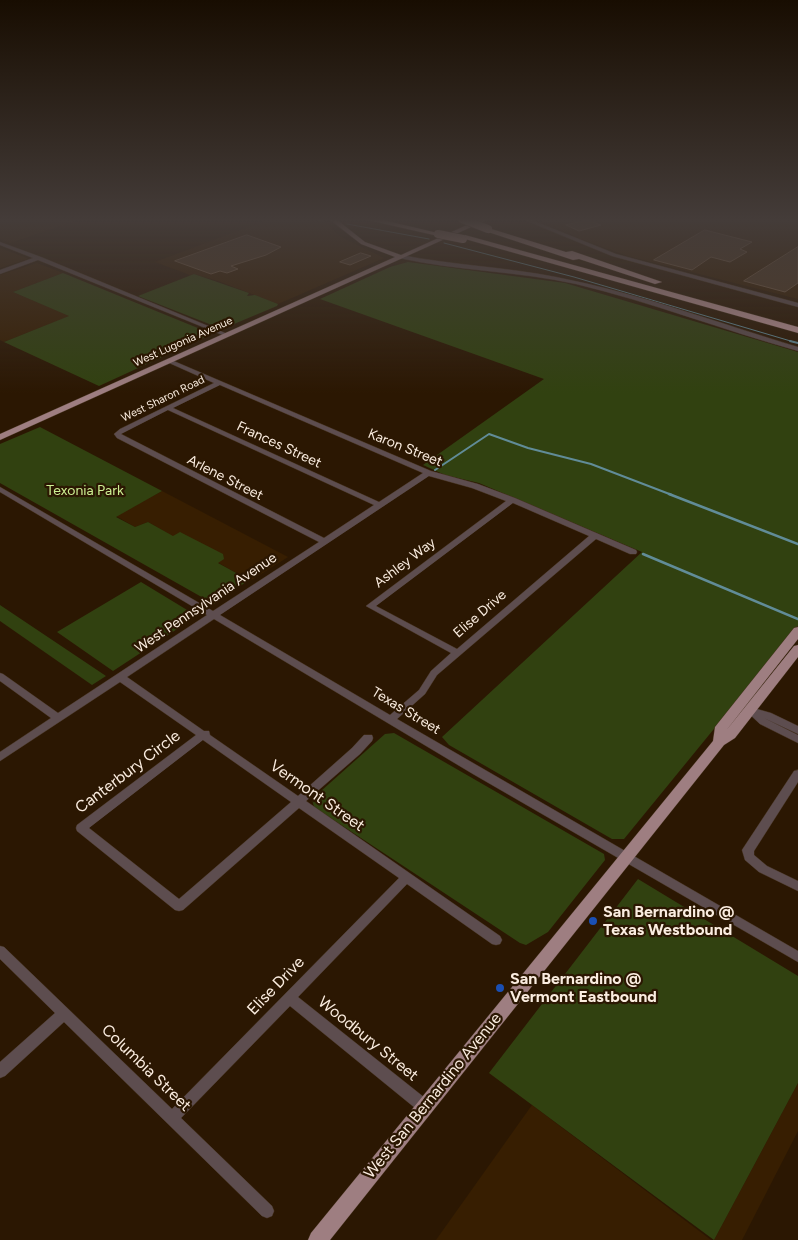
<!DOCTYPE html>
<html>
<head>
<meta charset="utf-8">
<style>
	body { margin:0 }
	canvas { display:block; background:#2b1702 }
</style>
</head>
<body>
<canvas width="798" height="1240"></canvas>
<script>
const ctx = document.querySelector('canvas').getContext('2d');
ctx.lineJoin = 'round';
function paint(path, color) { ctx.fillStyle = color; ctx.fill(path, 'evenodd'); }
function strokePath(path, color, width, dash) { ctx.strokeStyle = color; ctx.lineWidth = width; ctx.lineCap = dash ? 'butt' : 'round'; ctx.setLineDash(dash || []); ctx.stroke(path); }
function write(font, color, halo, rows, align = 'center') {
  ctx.font = font + ' Figtree,sans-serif'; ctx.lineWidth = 4.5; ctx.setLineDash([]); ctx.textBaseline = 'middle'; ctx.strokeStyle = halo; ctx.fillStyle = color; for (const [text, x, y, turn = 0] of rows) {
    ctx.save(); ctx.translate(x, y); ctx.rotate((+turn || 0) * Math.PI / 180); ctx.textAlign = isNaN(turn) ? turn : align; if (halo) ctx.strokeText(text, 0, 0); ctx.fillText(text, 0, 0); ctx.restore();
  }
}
paint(new Path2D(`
	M0 219H81L10 243 0 239Z
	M270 219 327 222 339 236 384 258 278 304 218 281 194 274 190 275 155 262Z
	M536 219H798V299L628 256 581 239Z
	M0 248 27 258V259L0 268Z
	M37 263 63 273 13 292 70 316 4 342 0 340V275Z
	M162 491 288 557 250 581 148 522 135 527 116 516Z
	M798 1083V1131L742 1240H714Z
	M532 1105 711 1240H436Z`), '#371e01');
paint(new Path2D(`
	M408 262 565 283 798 352V626L624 839H612L449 745 442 737 642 552 479 483 445 475 423 465 544 379 320 299 390 267Z
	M63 273 210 333V335L99 386 4 342 69 316 13 292Z
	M194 274 249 293 247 296 255 295 278 304 277 306 222 329 138 296Z
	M40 427 162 491 116 517 135 527 148 522 173 536 180 532 223 554 224 559 218 563 249 580 214 604 0 483V444Z
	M141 582 197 616 113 671 57 632Z
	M0 605 106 676 92 685 0 621Z
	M394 733 604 854 605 860 548 932 526 945 520 943 314 807 312 799 385 734Z
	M638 879 798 976V1083L714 1240 489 1073Z`), '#314110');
strokePath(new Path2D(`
	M314 219 323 221
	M347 224 429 239
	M444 243 574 277 794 342`), '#618c98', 1);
strokePath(new Path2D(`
	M790 341 798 343
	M435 470 489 434 528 448 591 464 672 495`), '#618c98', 2);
strokePath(new Path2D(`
	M669 494 798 544
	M643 554 798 619`), '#618c98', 2.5);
const building = new Path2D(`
	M588 220 601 225 579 231 566 225Z
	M705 230 752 242 740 249 747 252 730 262 711 257 692 270 654 260Z
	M247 235 281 247 266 255 231 266 238 269 227 273 220 271 211 274 175 261Z
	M798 247V283L785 292 744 281Z
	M361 253 371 256 350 265 340 262Z`);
paint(building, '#503a24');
strokePath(building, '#775e47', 1);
const minor = new Path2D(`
	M522 219H529L616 254 798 303V307L612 256Z
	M0 242 41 257 230 335 225 336 38 260 0 274V270L33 258 0 245Z
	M401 255C452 265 505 267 556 277 638 293 718 323 798 347V351C723 330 651 302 576 284 518 271 457 271 399 258L398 257Z
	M169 359 431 471 478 484 515 498 636 550 637 552 636 554H630L596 539 437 675 425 694 397 719 798 951V962L473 774 214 619 127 677 204 731H209L210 735 298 796 352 748 364 735H372L373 738 372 741 360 754 306 801 500 936 502 940 500 944 496 945 492 944 407 884 298 997 430 1102 432 1107 430 1112 425 1114 420 1112 290 1006 181 1118 272 1206 274 1211 272 1216 267 1218 262 1216 64 1022 5 1076 0 1078V1062L55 1013 0 959V946L4 947 172 1109 399 878 299 808 183 910 179 911 175 910 77 831 76 828 77 825 196 735 120 682 0 761V752L51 718 0 681V673L3 674 58 713 207 615 0 492V487L213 611 319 542 117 438 114 434 120 429 214 383 167 362V360ZM220 385 423 473 379 502 173 408ZM168 410 374 505 324 538 121 434ZM429 476 472 488 506 501 366 606 451 653 431 671 419 690 390 715 220 615ZM513 503 589 536 457 649 376 606ZM203 740 291 802 179 899 89 828Z
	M750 707 771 713 798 726V734L764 718 798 735V743L760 724 745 710 747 708Z
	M798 770V782L754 851V855L767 866 798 881V891L759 872 745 860 742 850 794 771Z`);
const major = new Path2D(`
	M329 219H336L365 242 401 255 480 219H489L0 440V434L395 257 361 244Z
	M798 627V639L725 732 794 646 798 645V657L735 738 724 745 330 1240H308L311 1233 713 741 715 727 794 628Z`);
const highway = new Path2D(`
	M363 219H379L442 234 438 236Z
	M485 227 566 252 572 251 662 282 655 284 579 259 573 260 485 231Z
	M465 235 798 327V333L465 239Z`);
strokePath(minor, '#44311d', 1);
strokePath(major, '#44311d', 1);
strokePath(highway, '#44311d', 1);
paint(minor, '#5d4d4f');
paint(major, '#9e7e81');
paint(highway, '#b89295');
const highwayBridge = new Path2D(`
	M462 219 488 229
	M438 234 463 239`);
strokePath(highwayBridge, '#44311d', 9, []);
strokePath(highwayBridge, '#b89295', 8);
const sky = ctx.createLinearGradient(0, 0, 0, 393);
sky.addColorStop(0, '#180d01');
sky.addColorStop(0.56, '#443c39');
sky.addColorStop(1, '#443c3900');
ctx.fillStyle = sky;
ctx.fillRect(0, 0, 798, 393);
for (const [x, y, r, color] of [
	[593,921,5,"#1a4fb4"],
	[500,988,5,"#1a4fb4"]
]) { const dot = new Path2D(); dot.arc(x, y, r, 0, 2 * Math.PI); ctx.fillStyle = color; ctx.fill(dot); strokePath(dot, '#2b1702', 2); }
write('11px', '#fbede0', '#2b1702', [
	["West Lugonia Avenue",183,342,-24],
	["West Sharon Road",163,399,-26]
]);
write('14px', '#fbede0', '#2b1702', [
	["Frances Street",279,445,25],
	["Karon Street",405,448,22],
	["Arlene Street",225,478,27],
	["Ashley Way",405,563,-37],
	["West Pennsylvania Avenue",206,603,-34],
	["Elise Drive",480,614,-41],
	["Texas Street",406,711,31]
]);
write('14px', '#cdf093', '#2b1702', [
	["Texonia Park",85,491]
]);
write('16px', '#fbede0', '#2b1702', [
	["Canterbury Circle",128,772,-37],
	["Vermont Street",317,796,35],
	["Elise Drive",276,986,-46],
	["Woodbury Street",368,1039,39],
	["Columbia Street",146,1068,44],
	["West San Bernardino Avenue",433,1096,-51]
]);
write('bold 16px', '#fbede0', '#2b1702', [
	["San Bernardino @",603,912],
	["Texas Westbound",603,930],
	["San Bernardino @",510,979],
	["Vermont Eastbound",510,997]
], 'left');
</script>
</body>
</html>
